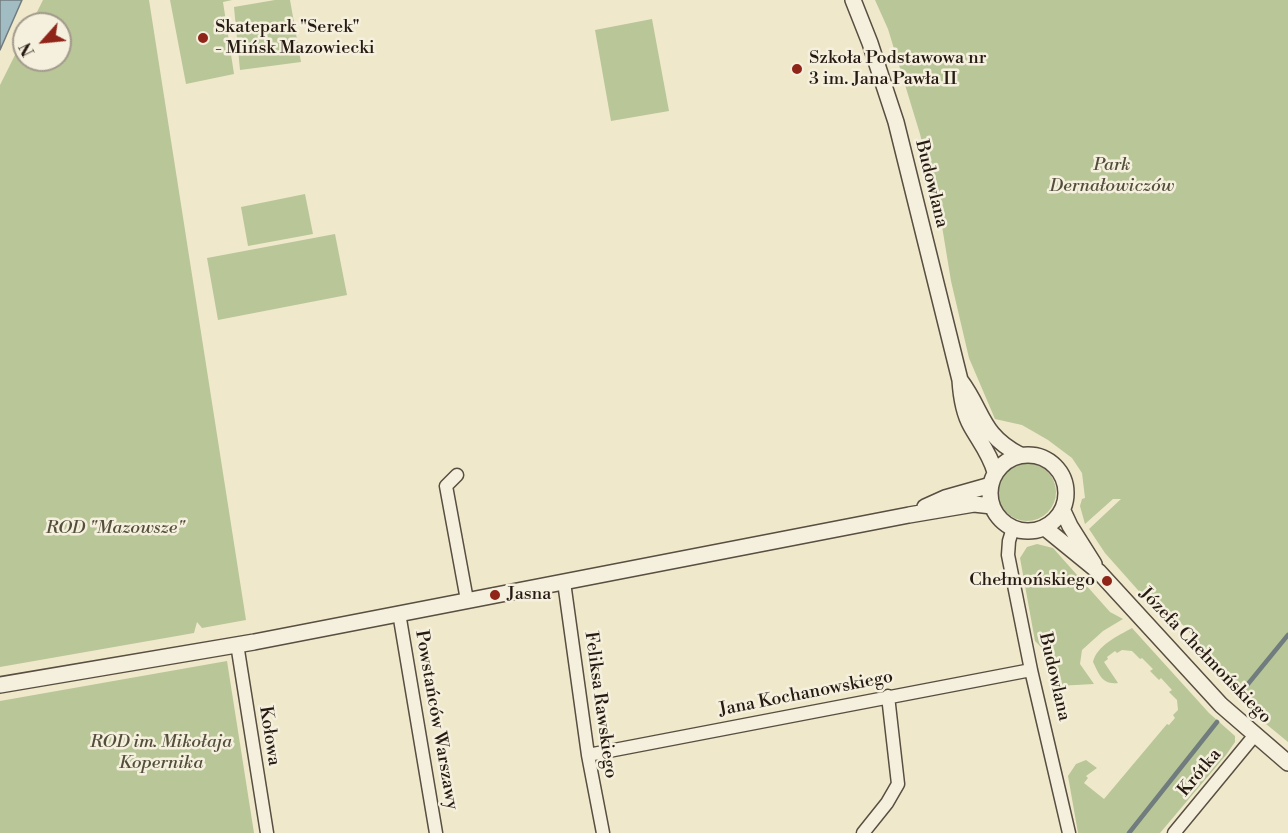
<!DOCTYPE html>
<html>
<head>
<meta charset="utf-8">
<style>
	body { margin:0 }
	#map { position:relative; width:1288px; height:833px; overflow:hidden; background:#f0e8cb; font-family:"Libre Bodoni",serif }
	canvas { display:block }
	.north { position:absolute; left:12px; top:12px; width:60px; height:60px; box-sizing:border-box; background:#f5f0dd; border:2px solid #a29a8c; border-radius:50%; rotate:243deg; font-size:16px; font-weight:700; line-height:24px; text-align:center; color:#261a13 }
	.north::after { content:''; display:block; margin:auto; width:21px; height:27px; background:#8f2418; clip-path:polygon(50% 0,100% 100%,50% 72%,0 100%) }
</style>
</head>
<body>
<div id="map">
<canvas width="1288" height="833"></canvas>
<div class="north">N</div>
</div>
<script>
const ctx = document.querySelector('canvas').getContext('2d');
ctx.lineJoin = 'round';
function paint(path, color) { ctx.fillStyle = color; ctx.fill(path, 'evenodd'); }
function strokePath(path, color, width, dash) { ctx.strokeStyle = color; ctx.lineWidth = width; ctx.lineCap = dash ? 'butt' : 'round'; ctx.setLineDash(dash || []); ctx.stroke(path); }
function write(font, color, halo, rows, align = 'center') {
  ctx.font = font + ' "Libre Bodoni",serif'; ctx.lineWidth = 5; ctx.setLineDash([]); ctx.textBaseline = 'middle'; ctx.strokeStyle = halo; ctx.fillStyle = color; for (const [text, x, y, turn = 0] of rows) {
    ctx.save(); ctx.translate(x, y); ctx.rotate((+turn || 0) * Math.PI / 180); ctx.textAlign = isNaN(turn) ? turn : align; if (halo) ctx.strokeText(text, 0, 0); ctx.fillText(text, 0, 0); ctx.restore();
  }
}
paint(new Path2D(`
	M43 0H149L246 620 202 628 197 622 194 633 0 667V85L24 37V60H60V24H31Z
	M170 0H232L223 2 234 74 186 84Z
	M275 0H290L301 62 240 70 234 7Z
	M875 0H1288V742L1260 719 1216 676 1210 669 1199 643 1172 613 1153 607 1105 553 1089 529 1121 499H1113L1085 524 1080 506 1082 499 1085 498 1082 473 1072 458 1048 440 1022 425 995 419 969 358 951 281 940 214 920 134 888 29Z
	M652 19 669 111 611 121 595 30Z
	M305 194 313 234 248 246 241 207Z
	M335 234 347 295 218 320 207 258Z
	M998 492a29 29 0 1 1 58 0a29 29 0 1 1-58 0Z
	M1037 544 1053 548 1110 612 1123 619 1103 631 1082 650 1080 664 1094 684 1057 686 1049 655 1035 641 1020 558 1027 547Z
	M1132 628 1209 713 1235 736V742L1226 755 1160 833H1078L1068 776 1076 764 1086 760 1097 768 1086 776 1088 778 1084 783 1104 799 1167 724 1169 725 1175 718 1173 715 1178 710 1177 700 1169 692 1172 690 1161 678 1159 680 1150 671 1153 669 1142 658 1140 659 1132 651 1122 650 1117 653 1115 651 1107 657 1108 659 1104 662 1118 683C1102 685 1099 674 1093 662 1097 645 1118 636 1132 628Z
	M227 661 254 833H0V701Z`), '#b8c698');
const water = new Path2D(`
	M0 0H22L0 50Z`);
paint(water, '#a1bdc3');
strokePath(water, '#707c7d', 1.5);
strokePath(new Path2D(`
	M1239 695 1288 635
	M1129 833 1217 722`), '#707c7d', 4.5);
const minor = new Path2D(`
	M457 475 446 486 467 600
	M1013 528 1009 541 1008 555 1031 670 1069 833
	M564 582 588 755 603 833
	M399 613 436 833
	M237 644 267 833
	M588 755 1031 670
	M863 833 887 803 898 784 888 696
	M1174 833 1254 736`);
const tertiary = new Path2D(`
	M853 0 870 43 896 122 960 380C961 396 963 412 971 426 980 442 990 454 995 472
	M960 380C984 412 980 434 1020 455
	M990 493a38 38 0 1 1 76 0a38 38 0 1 1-76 0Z
	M925 507 945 498 991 485
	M1063 511 1070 526 1094 564
	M1045 528 1099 572 1221 705 1288 763
	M0 685 254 642 909 515 974 504 992 506`);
strokePath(minor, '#584e41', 15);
strokePath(tertiary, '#584e41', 18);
strokePath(minor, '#f5f0dd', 12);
strokePath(tertiary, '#f5f0dd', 15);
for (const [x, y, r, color] of [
	[203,38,6,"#8f2418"],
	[797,69,6,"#8f2418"],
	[1107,581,6,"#8f2418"],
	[495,595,6,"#8f2418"]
]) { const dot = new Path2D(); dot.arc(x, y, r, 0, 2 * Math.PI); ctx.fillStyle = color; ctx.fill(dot); strokePath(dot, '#f5f0dd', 2); }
write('18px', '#261a13', '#f5f0dd', [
	["Skatepark \"Serek\"",215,28],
	["- Mińsk Mazowiecki",215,49],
	["Szkoła Podstawowa nr",809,59],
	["3 im. Jana Pawła II",809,80],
	["Chełmońskiego",1095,581,"right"],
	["Jasna",507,595]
], 'left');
write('italic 18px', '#524e3b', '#f5f0dd', [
	["Park",1112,166],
	["Dernałowiczów",1112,187],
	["ROD \"Mazowsze\"",115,529],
	["ROD im. Mikołaja",161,743],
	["Kopernika",161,764]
]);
write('18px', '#261a13', '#f5f0dd', [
	["Budowlana",931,184,76],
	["Józefa Chełmońskiego",1205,656,46],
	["Budowlana",1054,677,77],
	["Jana Kochanowskiego",806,694,-11],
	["Feliksa Rawskiego",600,705,82],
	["Powstańców Warszawy",436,720,80],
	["Kołowa",269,736,81],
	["Krótka",1200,773,-50]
]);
</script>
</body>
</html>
